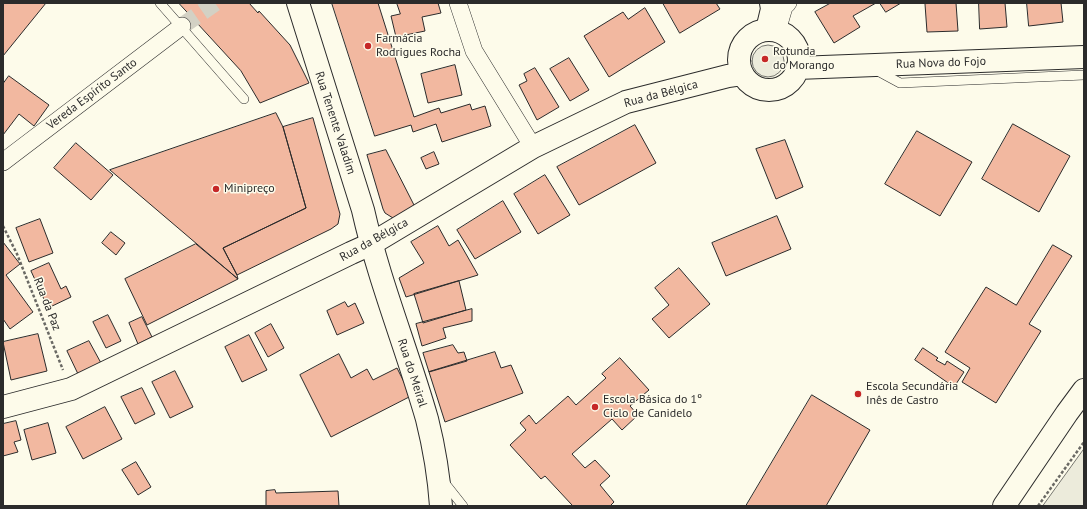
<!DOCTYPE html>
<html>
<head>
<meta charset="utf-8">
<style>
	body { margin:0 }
	#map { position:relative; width:1087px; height:509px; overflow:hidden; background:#fdfbea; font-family:"PT Sans",sans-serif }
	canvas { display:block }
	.frame { position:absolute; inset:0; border:4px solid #2b2b2b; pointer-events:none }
</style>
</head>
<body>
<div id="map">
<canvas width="1087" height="509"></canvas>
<div class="frame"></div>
</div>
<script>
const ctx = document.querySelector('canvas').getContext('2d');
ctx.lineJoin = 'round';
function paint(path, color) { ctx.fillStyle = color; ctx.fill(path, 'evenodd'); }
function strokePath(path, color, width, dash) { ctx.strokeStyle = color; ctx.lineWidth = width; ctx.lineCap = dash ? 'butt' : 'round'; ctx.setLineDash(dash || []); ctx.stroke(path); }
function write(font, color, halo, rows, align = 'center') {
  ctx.font = font + ' "PT Sans",sans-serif'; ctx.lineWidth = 3; ctx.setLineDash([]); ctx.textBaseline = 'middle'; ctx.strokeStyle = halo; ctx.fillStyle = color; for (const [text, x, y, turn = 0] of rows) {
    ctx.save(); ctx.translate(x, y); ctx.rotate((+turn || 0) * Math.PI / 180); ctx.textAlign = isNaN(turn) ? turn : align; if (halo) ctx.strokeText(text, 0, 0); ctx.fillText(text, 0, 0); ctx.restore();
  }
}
const green = new Path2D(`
	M752 61a16 16 0 1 1 32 0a16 16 0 1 1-32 0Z
	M1084 449V506H1043Z`);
paint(green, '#ecebdb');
strokePath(green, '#74746e', 1);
const building = new Path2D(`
	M3 3H46L3 56Z
	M179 3H249L258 13 259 11 290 45 309 83 260 103 241 71Z
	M332 3H378L414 117 439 108 441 113 470 104 472 110 485 106 491 126 442 142 436 124 413 132 411 125 375 136Z
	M397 3H438L441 13 422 17 425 31 396 37 391 16 400 14Z
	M663 3H716L720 9 680 33Z
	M831 3H876L853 16 860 27 834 43 815 12Z
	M880 3H901L886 12Z
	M956 3 958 31 927 32 925 4Z
	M979 3H1005L1007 27 980 29Z
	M1027 3H1061L1063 22 1029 26Z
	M645 8 665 42 609 77 584 36 623 12 628 19Z
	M569 58 589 90 570 101 550 69Z
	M455 65 462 95 428 103 421 74Z
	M535 68 559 107 537 120 519 85 527 81 524 74Z
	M9 76 49 105 34 126 19 114 3 135V84Z
	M276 113 283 127 306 208 223 248 237 275 238 279 110 170Z
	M313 118 340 214 338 224 331 229 237 275 223 248 306 208 283 127Z
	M1013 124 1070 156 1039 212 982 179Z
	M635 125 656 163 579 205 557 167Z
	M917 131 972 162 940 216 885 184Z
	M785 140 803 187 776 199 756 149Z
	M76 143 113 175 91 200 54 168Z
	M386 150 415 207 393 218 385 213 383 209 367 155Z
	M434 152 439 164 426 169 421 158Z
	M545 175 570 215 538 234 514 194Z
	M503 201 521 232 475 259 457 230Z
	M777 216 791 249 726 276 712 243Z
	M40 219 53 253 29 262 16 228Z
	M438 226 449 246 458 240 478 275 406 297 399 278 424 263 411 242Z
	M111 232 125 243 116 255 102 243Z
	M3 242 20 264 6 275 33 312 10 329 3 319Z
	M196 244 238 279 147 325 125 279Z
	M1053 245 1072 256 1029 324 1041 331 996 403 962 382 970 368 945 352 986 287 1016 305Z
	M49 263 61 289 66 286 71 297 48 308 31 271Z
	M679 268 710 304 669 338 652 319 669 305 655 288Z
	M459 281 466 310 423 323 414 294Z
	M345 302 348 307 355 303 364 323 337 335 327 311Z
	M472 309V321L443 328 446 338 422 346 416 324Z
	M108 315 121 341 106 348 93 322Z
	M142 317 152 337 138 344 129 323Z
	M271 324 284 348 268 357 255 333Z
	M38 334 47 371 11 380 3 342Z
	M249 335 267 370 242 382 225 347Z
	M89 341 101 363 78 374 67 351Z
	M453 345 458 353 464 352 467 361 429 372 423 353Z
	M923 348 938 358 936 360 945 365 947 361 964 372 954 387 915 360Z
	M495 352 501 368 511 365 523 393 445 422 429 372Z
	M339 354 351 378 367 369 373 380 397 368 411 396 331 437 300 375Z
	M620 358 649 390 630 406 638 415 622 430 612 419 572 454 585 468 595 460 610 476 600 485 614 502 610 506H571L572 505 545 476 541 479 510 445 526 430 520 423 529 415 536 424 568 396 576 405 606 378 602 374Z
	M175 371 193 407 170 418 152 382Z
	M142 388 155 414 135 424 121 397Z
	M812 395 870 430 826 506H746Z
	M105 407 122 439 83 459 66 427Z
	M16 421 21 440 14 442 18 452 3 456V424Z
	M48 423 56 453 32 460 24 430Z
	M136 462 151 487 138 495 122 470Z
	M275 490 276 493 338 491 339 506H266V491Z`);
paint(building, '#f2b8a0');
strokePath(building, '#2b2b2b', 1);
strokePath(new Path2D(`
	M182 26 215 3`), '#d3d1c4', 17, [17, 8]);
const service = new Path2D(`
	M160 3 244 99
	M876 70 900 83 1084 75
	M444 482 463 506`);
const minor = new Path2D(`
	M458 3 474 51 533 147
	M777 31 784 7 788 3
	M3 162 182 26`);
const tertiary = new Path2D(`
	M298 3 363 210C379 281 407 349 427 419 434 447 439 477 441 506`);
const secondary = new Path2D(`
	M739 60a30 30 0 1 1 60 0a30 30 0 1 1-60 0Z
	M797 68 1084 57
	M3 407 71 389 351 253 371 244 533 147 626 102 728 76 742 74
	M1004 506 1067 413 1084 390`);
const motorway = new Path2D(`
	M767 30 772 9 771 3`);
strokePath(service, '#2b2b2b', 10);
strokePath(minor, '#2b2b2b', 18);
strokePath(tertiary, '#2b2b2b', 24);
strokePath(secondary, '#2b2b2b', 24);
strokePath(motorway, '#2b2b2b', 24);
strokePath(new Path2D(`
	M3 226 17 254 63 370
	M1038 506 1084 442`), '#6a6964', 2.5, [3, 2]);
strokePath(service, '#fdfbea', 9);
strokePath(minor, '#fdfbea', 17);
strokePath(tertiary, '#fdfbea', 22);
strokePath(secondary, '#fdfbea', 22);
strokePath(motorway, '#fdfbea', 22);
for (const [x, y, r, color] of [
	[368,46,4,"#c62828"],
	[765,59,4,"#c62828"],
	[216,189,4,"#c62828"],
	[858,394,4,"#c62828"],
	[595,407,4,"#c62828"]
]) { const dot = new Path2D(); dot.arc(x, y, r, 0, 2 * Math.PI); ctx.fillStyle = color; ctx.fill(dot); strokePath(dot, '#fdfbea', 1.5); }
write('12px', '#2b2b2b', '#fdfbea', [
	["Farmácia",376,39],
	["Rodrigues Rocha",376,53],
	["Rotunda",773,52],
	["do Morango",773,66],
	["Minipreço",224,189],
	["Escola Secundária",866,387],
	["Inês de Castro",866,401],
	["Escola Básica do 1º",603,400],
	["Ciclo de Canidelo",603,414]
], 'left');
write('12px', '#2b2b2b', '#fdfbea', [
	["Rua Nova do Fojo",941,63,-2],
	["Vereda Espírito Santo",92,94,-37],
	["Rua da Bélgica",661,94,-15],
	["Rua Tenente Valadim",335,123,72],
	["Rua da Bélgica",374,240,-29],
	["Rua da Paz",47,304,69],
	["Rua do Meiral",412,373,72]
]);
</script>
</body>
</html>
